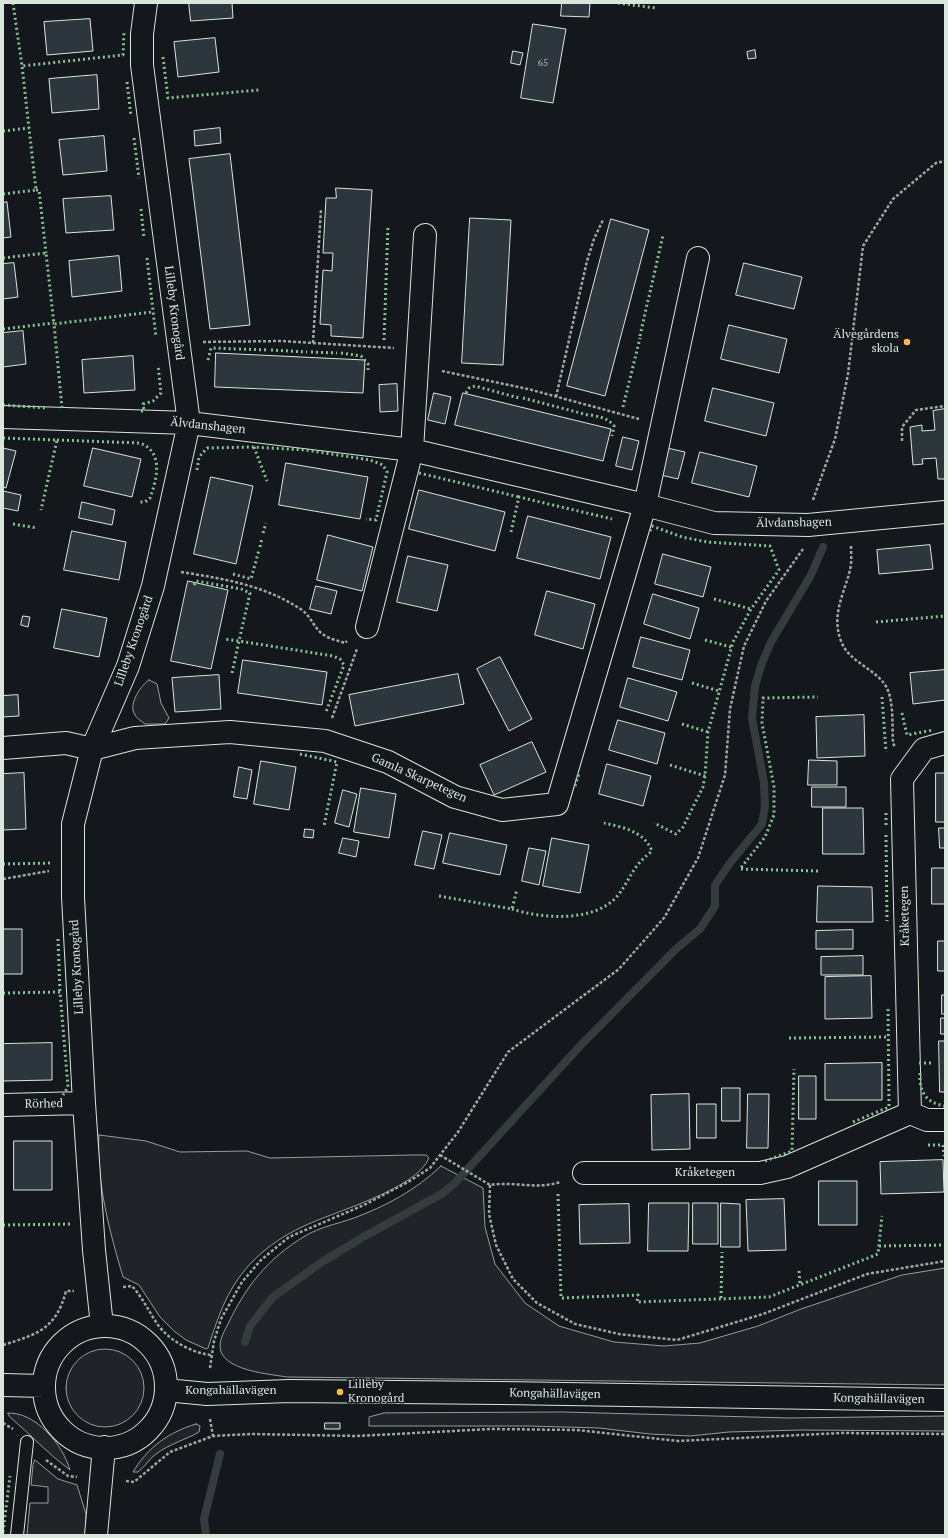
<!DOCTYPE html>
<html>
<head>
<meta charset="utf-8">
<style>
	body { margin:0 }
	#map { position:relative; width:948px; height:1538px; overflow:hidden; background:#14181c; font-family:"PT Serif",serif }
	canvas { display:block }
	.frame { position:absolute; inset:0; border:4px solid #d8e6dc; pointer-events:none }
</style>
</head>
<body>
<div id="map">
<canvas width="948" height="1538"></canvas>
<div class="frame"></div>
</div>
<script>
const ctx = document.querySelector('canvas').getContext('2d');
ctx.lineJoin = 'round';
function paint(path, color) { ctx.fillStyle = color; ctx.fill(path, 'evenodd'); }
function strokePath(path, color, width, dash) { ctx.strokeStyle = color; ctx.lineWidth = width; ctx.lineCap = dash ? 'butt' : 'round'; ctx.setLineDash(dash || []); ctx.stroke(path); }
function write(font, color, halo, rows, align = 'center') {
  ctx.font = font + ' "PT Serif",serif'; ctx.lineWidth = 3; ctx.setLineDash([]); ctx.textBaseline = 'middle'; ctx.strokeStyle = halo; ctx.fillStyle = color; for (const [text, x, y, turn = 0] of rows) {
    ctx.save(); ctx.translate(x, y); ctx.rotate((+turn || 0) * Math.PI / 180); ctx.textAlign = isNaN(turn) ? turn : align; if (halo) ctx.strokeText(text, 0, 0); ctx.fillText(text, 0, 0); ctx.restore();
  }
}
const green = new Path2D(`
	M149 680 157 684 161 703 169 718 165 724H145C141 721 136 718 134 713 129 703 141 685 149 680Z
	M99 1135 146 1141 180 1152 247 1151 270 1158 412 1155H426L429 1158C416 1190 332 1212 302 1227 285 1235 268 1246 254 1260 228 1286 219 1314 208 1348L206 1349 186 1340 174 1331 160 1317 139 1285 123 1277C110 1233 96 1182 99 1135Z
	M441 1166 483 1188 485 1227 495 1264 525 1303 559 1326 614 1342 664 1346 700 1343 758 1326 801 1309 902 1275 945 1268V1385L287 1377C269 1374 229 1371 221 1352 218 1343 223 1333 227 1326 246 1286 267 1259 305 1236 320 1227 337 1224 354 1218 386 1206 416 1190 441 1166Z
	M66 1388a39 39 0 1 1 78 0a39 39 0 1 1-78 0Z
	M563 1412 789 1418 945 1416V1431L801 1430 729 1432 690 1436 650 1434 599 1428 530 1426H369V1417L384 1413Z
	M8 1413C36 1412 63 1445 70 1470 48 1454 30 1434 10 1417Z
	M196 1424 200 1426 199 1432C185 1440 169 1444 156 1454 149 1459 145 1467 138 1472H133C148 1447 169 1432 196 1424Z
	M35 1460 58 1479 77 1485 86 1514V1535H27L30 1503H48V1487L31 1485 33 1465Z`);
paint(green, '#202428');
strokePath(green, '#939e99', 1);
strokePath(new Path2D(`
	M245 1342 250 1326 273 1297 322 1262 365 1236 443 1193 454 1184 580 1046 676 949 700 929 715 906V885L730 863 762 824 765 806 764 783 752 718 755 686 762 663 771 642 811 575 823 547
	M206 1535 204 1519 220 1454`), '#363b3e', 8);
const building = new Path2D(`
	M189 3H232L233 18 191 21Z
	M562 3H590L589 17 561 16Z
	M90 19 93 51 47 55 44 22Z
	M533 24 566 29 553 103 521 98Z
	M215 38 219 72 178 77 174 42Z
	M755 50 756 58 748 59 747 52Z
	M513 51 523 53 520 65 511 63Z
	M97 75 99 109 52 113 49 79Z
	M220 128 221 143 195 146 194 131Z
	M104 136 107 171 63 175 59 140Z
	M230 154 250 325 210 329 189 159Z
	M336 188 372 190 363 338 331 336V325L320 324 323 270 332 271 333 253H323L326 198H336Z
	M111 196 114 230 66 233 63 199Z
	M7 202 11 237 3 238V203Z
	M470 218 511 220 503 365 462 363Z
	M611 219 649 230 605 396 567 386Z
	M119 256 122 291 72 297 69 261Z
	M14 263 18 297 3 299V264Z
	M744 263 802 277 794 309 736 295Z
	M729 325 787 339 779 373 721 359Z
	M23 331 26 364 3 367V333Z
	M216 353 365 360 363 393 215 387Z
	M133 356 135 390 84 393 82 360Z
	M397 384 398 411 380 412 379 385Z
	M713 388 774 403 766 436 705 421Z
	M434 393 451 397 445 424 428 420Z
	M463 393 611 429 603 461 455 425Z
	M945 409V479H938L936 458 922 459 923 464 913 465 910 427 922 425V431L935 430 933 411Z
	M623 437 639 441 632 470 616 466Z
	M3 448 16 451 6 488 3 487Z
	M93 448 141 459 132 497 84 486Z
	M667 448 685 452 678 479 661 475Z
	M700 452 757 466 749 497 692 483Z
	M286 463 368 477 360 519 279 505Z
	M211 477 253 486 236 564 194 554Z
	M419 490 505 512 495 551 409 529Z
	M3 491 21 495 18 511 3 508Z
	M82 502 115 510 112 525 79 518Z
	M528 516 611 537 600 579 517 558Z
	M72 531 126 542 119 580 64 570Z
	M328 535 373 547 362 591 317 580Z
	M930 545 933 569 879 574 877 550Z
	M663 554 711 567 703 597 655 584Z
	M408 556 448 565 437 611 397 602Z
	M188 581 228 590 211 669 171 661Z
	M316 586 337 591 331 614 310 609Z
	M547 591 595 604 583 649 535 635Z
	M653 594 699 608 690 639 644 624Z
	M62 609 107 618 99 657 54 648Z
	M23 616 30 617 28 627 21 625Z
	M641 637 690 650 682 680 633 667Z
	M500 657 532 719 509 731 477 669Z
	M243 660 327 672 322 705 238 693Z
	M945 670V700L913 704 910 673Z
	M458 674 464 704 355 726 349 695Z
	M219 675 221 709 175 712 172 678Z
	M628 678 677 692 668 721 620 707Z
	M18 695 19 716 3 717V696Z
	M864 715 865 756 817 758 816 717Z
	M618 720 665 733 657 764 609 750Z
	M532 742 546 772 494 795 480 765Z
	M809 760 837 761V785H808Z
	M261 761 296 767 289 810 254 804Z
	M607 764 651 776 643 806 599 794Z
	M239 767 252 770 247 799 234 797Z
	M24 773 26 829 3 830V774Z
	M936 773H945V822H936Z
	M812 787H846V807H812Z
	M361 788 396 794 389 838 354 832Z
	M343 790 357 794 349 827 335 823Z
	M823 808H863L864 854H823Z
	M939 828H945V848H940Z
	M305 829 314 830 313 838 304 837Z
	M423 831 442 835 434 869 415 865Z
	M450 833 507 845 500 875 443 863Z
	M343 838 359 841 356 857 339 853Z
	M552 838 589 845 580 893 543 886Z
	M529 848 546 851 539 885 522 881Z
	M932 868H945V904H932Z
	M818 886 872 887 873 922H817Z
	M3 929H22V974H3Z
	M853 930V949H816V931Z
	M938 941H945V971H938Z
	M863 956V975H821V957Z
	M871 976 872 1018 825 1019V977Z
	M942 995H945V1014H942Z
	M941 1018H945V1034H941Z
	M939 1041H945V1092H940Z
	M52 1043V1080L3 1081V1044Z
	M882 1063V1100H825V1064Z
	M799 1076H816V1119H799Z
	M722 1088H740V1121H722Z
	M689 1094 690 1149 652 1150 651 1095Z
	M748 1094H769L768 1148H747Z
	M697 1104H716V1138H697Z
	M14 1141H52V1190H14Z
	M943 1160 944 1192 881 1194 880 1162Z
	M819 1181H857V1225H819Z
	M784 1199 786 1250 748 1251 746 1200Z
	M649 1203H689L688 1251H648Z
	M693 1203H718V1244H693Z
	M721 1203 740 1204V1247H721Z
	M629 1204 630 1243 580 1244 579 1205Z
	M325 1423H340V1429H325Z`);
paint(building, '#2c363c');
strokePath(building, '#d8e6dc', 1);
const service = new Path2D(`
	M17 1535 27 1442`);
const minor = new Path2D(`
	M3 417 189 423 412 450 645 505 714 523 808 525 945 512
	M367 627 412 450 425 235
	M3 748 66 743 92 749 135 738 230 732 325 741 388 762 455 797 502 810 557 804 645 505 698 258
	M3 1105 84 1103
	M910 1113 902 779 924 749 945 743
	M584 1173H760L787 1167 910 1113 927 1120H945
	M102 1326 94 1250 84 1103 73 897V824L92 749 128 666 153 586 189 423 142 65V34L146 3
	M96 1535 104 1447`);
const tertiary = new Path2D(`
	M44 1387a61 61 0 1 1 122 0a61 61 0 1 1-122 0Z
	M3 1385 44 1386
	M166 1390 207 1394 289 1391 502 1393 945 1400`);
strokePath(service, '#d8e6dc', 14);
strokePath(minor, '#d8e6dc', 24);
strokePath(tertiary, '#d8e6dc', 24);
strokePath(new Path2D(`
	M203 342 281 341 394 348
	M313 343 321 209
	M442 371 528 389 639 419
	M556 397 587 261 594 239 603 220
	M902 441V427L916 410 945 406
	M813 500 835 439 848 374 863 246 893 199 936 163 945 161
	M851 546C851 554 852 562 850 570 844 594 831 615 841 641 849 663 876 668 887 688 894 704 892 726 893 743L895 747
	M181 572C225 579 264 585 302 610 310 616 313 625 320 632 326 638 336 640 345 643L347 641
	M332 718 357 649
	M3 879 49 871
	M440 1155 490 1185C513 1181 538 1190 560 1182
	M490 1185 489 1214 496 1245 513 1279 537 1303 575 1324 619 1334 677 1340 763 1314 867 1274 945 1261
	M123 1287 132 1286C143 1298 149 1312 158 1325 170 1341 192 1353 211 1355
	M3 1345C38 1334 56 1329 66 1291H74
	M210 1368 214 1341 221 1319 242 1282 261 1260 289 1237 364 1205 408 1182 430 1168 458 1132 508 1052 619 969 664 918 698 858 725 775 730 709 744 646 766 601 803 549
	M210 1419 213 1436
	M3 1423 13 1429
	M46 1460 68 1476 77 1477
	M126 1481 134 1482 170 1452 213 1436 251 1434 357 1436 491 1429 577 1430 678 1441 842 1433 945 1434`), '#9da8a2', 2.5, [3, 2]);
strokePath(service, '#14181c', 12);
strokePath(minor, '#14181c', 22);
strokePath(tertiary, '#14181c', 22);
strokePath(new Path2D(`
	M13 3 22 66 123 55 124 31
	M618 3 656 8
	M163 57 168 98 259 90
	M127 82 131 116
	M3 131 29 128
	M134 138 139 178
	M36 190H39L46 253
	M3 194 36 190 22 66
	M141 209 144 238
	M3 258 46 253 54 324
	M147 258 156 337
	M649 297 663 235
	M3 329 54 323
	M640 336 648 300
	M384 340 388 225
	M239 349 269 350
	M271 350 307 352
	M311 352 337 353
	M341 353 361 356 368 364V370
	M208 360 211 348 237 349
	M466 393 469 388 475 386 519 398
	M523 398 588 415
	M3 405 48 408
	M623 407 640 338
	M62 408 54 324 152 312
	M141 411H144L143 404 153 401 161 393 158 365
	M591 415C600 417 608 418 614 426L612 436
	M3 438 57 440 41 510
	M57 440 140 443C164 452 157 479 150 498L145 502H139
	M254 447 267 481
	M197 470 199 457 207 448 252 447 306 450 370 460 383 465 387 472 376 520 366 519
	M419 473 519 497
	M13 524 37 528
	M650 531 652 526 682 537 707 542 770 546 779 570 751 609 733 642 708 732 705 776 703 787 683 827 676 834 654 823
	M511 532 519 497 612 519
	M263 533 266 523
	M260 547 262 538
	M233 574 251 579 259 550
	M194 585 196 581 241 589 250 593 239 641 225 639
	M714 599 751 609
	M876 622 945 616
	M705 640 731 647
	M232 673 239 641 333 656 340 659 344 665 326 712
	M692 683 719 691
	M882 697 886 752
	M902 713 907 735 933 730
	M682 724 708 732
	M300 754 337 762 324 826
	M670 765 705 776
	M575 786 579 773
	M886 813V828
	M886 835 887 921
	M3 864 52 863
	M818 871 740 869 765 837 774 815V787L762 723 763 698 818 697
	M439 896 512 909 517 889
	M512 909C542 919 597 923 619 894 632 876 632 867 652 851 644 831 622 827 604 823
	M58 939 60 992
	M3 993 60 992 68 1087 63 1095
	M789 1038 888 1037
	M919 1063H934
	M920 1073C919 1092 926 1103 945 1106
	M853 1122 889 1107 888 1008
	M928 1145H943L944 1156
	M765 1161 792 1151 794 1069
	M558 1194 561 1298 638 1295 637 1302 769 1297 878 1254 882 1216
	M3 1225 72 1224
	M879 1246 945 1245
	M799 1271 800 1285
	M721 1298 722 1252
	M3 1532 10 1476`), '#8ac095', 3, [2, 3]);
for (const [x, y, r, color] of [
	[907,342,4,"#ffb74d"],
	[340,1392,4,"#ffb74d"]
]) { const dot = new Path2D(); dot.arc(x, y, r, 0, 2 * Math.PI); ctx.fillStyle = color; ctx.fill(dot); strokePath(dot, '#14181c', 1.5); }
write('10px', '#adbab4', null, [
	["65",543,63]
]);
write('12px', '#d8e6dc', '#14181c', [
	["Lilleby Kronogård",174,313,83],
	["Älvdanshagen",208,426,6],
	["Älvdanshagen",794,523,-1],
	["Lilleby Kronogård",134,641,-71],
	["Gamla Skarpetegen",419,778,24],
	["Kråketegen",905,916,-91],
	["Lilleby Kronogård",77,967,-93],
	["Rörhed",44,1104,-1],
	["Kråketegen",705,1173],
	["Kongahällavägen",231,1391],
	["Kongahällavägen",555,1394,1],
	["Kongahällavägen",879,1399,1]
]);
write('12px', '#d8e6dc', '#14181c', [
	["Älvegårdens",899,335],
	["skola",899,349],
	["Lilleby",348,1385,"left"],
	["Kronogård",348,1399,"left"]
], 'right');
</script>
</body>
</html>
